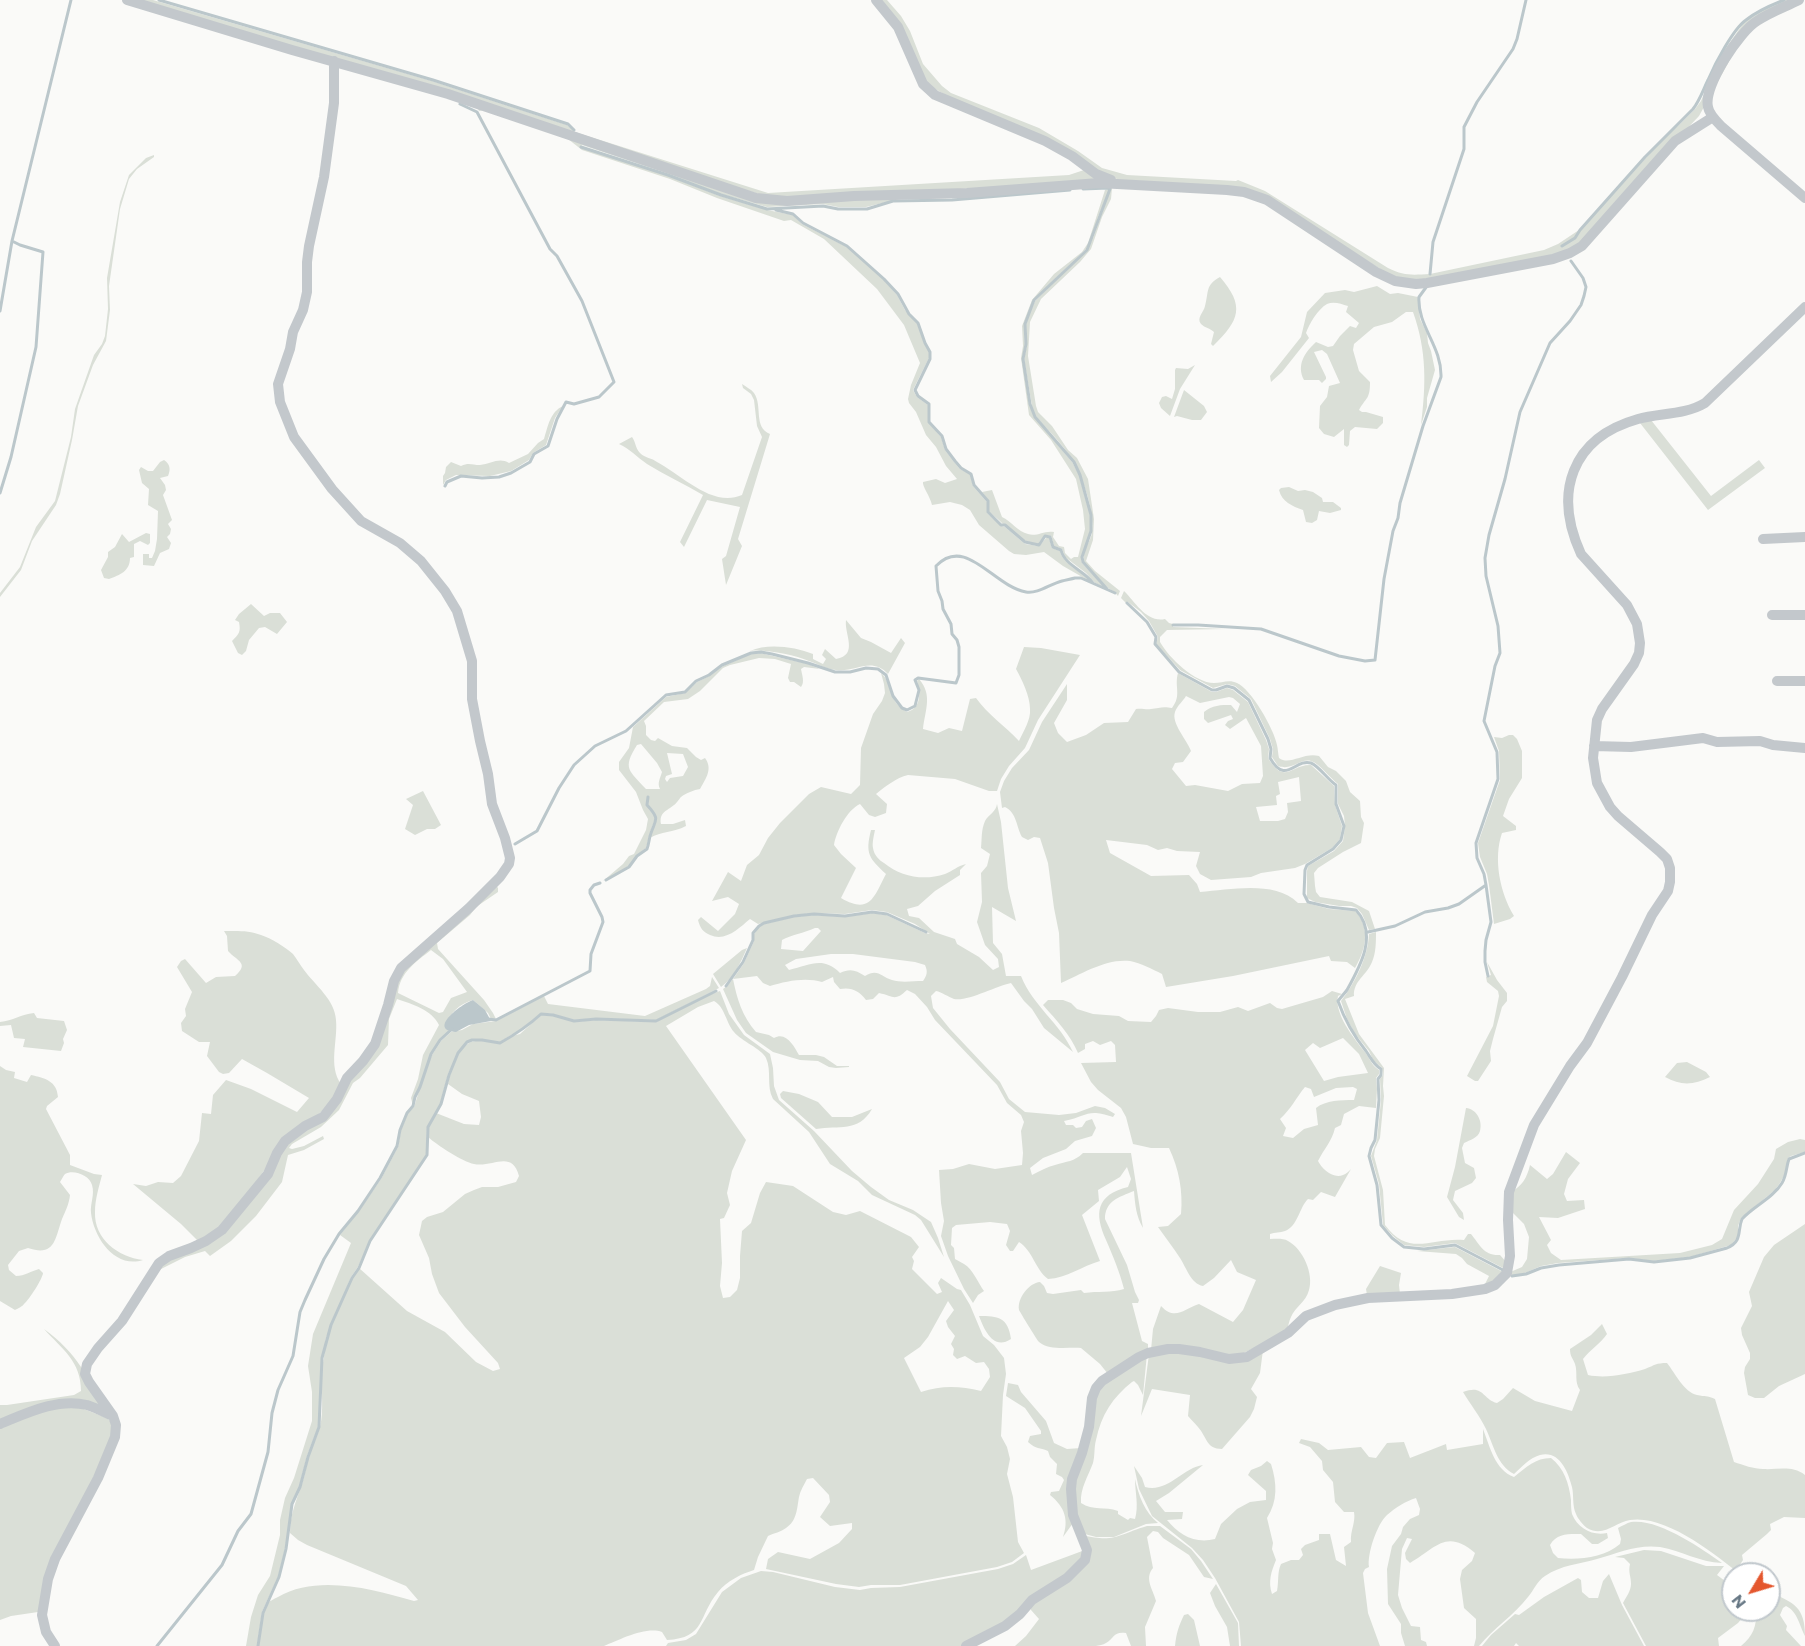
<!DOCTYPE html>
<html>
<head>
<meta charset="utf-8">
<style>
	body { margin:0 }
	#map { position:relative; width:1805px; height:1646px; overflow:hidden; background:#fafaf8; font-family:Commissioner,sans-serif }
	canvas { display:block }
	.north { position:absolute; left:1721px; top:1562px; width:60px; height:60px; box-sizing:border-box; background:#fff; border:2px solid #c1c8cd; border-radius:50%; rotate:232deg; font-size:16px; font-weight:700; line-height:24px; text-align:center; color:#657683 }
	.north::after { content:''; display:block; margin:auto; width:21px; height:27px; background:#e4572e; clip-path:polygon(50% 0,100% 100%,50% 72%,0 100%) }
</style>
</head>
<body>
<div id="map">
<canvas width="1805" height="1646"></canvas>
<div class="north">N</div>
</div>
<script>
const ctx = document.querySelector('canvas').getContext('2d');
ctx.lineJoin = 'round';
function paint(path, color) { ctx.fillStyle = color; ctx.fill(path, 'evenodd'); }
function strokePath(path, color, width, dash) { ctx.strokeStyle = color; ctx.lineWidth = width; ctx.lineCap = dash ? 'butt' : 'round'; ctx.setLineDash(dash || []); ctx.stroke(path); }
paint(new Path2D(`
	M134 0H153L432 81 567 125 575 132 768 193 1069 175 1084 170 1107 181 775 199Z
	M879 0H887L901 16 910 31 923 64 942 86 951 93 1039 128 1078 151 1102 168 1127 175 1236 181 1238 180 1265 191 1388 268C1404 276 1412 275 1430 274L1544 250 1558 244 1579 230 1575 237 1562 246 1576 238 1580 230 1665 137 1680 124 1695 109 1701 101 1723 52 1745 21 1768 7 1785 0H1796L1748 27 1699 116 1578 244 1565 252 1441 279H1396L1268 198 1129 182 1109 177 959 103 925 83Z
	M480 106 700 181 765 202H787L854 197 967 194 1100 184 1169 190 1112 188 1111 199 1102 217 1091 249 1080 262 1041 299 1030 322 1028 356 1036 406 1038 412 1052 426 1068 450 1077 458 1088 479 1094 519 1093 540 1086 561 1095 571 1120 591 1118 596C1114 591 1112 591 1108 588 1100 582 1090 573 1085 564 1080 554 1090 543 1092 533 1094 514 1087 492 1080 475 1074 459 1062 445 1051 433 1045 426 1038 420 1033 412L1024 359 1027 345 1026 324 1029 315 1035 301 1087 250 1093 238 1111 188H1077L952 198 899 199 866 207H838L823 204 767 207 721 194 669 174 582 145 581 147 668 176 720 196 767 210 793 215 802 224 847 247 883 279 897 295 905 310 917 323 924 343 929 352V358L913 390 917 397 928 405V422L941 437 945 450 954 462 960 469 970 474 973 486 987 502V513L1001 526 1005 527 1025 544 1039 546 1046 538H1049L1052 548 1060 551C1063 565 1082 571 1091 582L1063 566 1044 552 1026 555 1014 554 1009 551 979 525 970 510 962 505 950 502 932 505C930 496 922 486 923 482L936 479 945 483 957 479 946 466 936 447 926 435 916 412 909 403 908 399 911 385 920 363 904 325 877 289 824 239 791 220 784 221 717 198 670 179 582 150 568 139 484 110 479 111 477 107Z
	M154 155V157L137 169 129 179 120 209 109 286 110 310 106 341 93 365 78 406 72 440 60 494 56 505 32 541 21 570 0 597V593L20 567 36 527 55 501 71 437 75 409 94 355 102 344 105 336 108 309 107 278 120 202 129 175 146 158Z
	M1108 189V193L1098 217 1092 237 1086 249 1033 300 1024 324 1025 344 1022 359 1029 404 1034 417 1073 463 1079 475 1090 515 1091 531 1081 557 1082 563 1104 587 1095 583 1086 573 1065 557 1062 549 1054 546 1051 536 1045 535 1038 544C1019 543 1003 522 989 512V501L982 492 992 490 1002 517C1011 521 1018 532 1028 534 1037 537 1044 530 1054 532L1053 537 1059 546 1064 547 1065 553 1071 559 1074 557H1078L1085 529 1083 510 1076 479 1051 440 1029 415 1021 358 1023 346 1022 326 1032 300 1054 274 1082 252 1088 243 1105 190Z
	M1220 277C1245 306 1240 320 1213 346L1211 344 1214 332C1210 328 1205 328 1201 324 1196 318 1204 312 1205 306 1209 292 1205 285 1220 277Z
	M1377 286 1390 294 1398 293 1418 297 1420 319 1427 333 1428 343 1431 351 1435 370 1427 398V407L1421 425C1426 385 1427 351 1413 312H1406L1392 322 1374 327 1354 344 1353 350 1359 371 1370 382C1370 400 1366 397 1359 410L1362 412H1366L1383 417V423L1377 429 1355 427 1350 431 1349 445 1347 447 1344 445V429L1334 437 1324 434 1319 428 1320 406 1327 397 1329 386 1340 383 1327 354 1322 350 1314 352 1326 377V379L1322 383 1319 380H1304C1296 365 1305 352 1316 342L1328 347 1333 346 1340 336 1350 326 1356 328 1359 323 1346 312 1348 306C1341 304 1334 301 1327 304 1318 309 1309 324 1306 333L1309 338 1282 372 1271 382 1270 376 1301 337 1307 312 1325 293 1345 290 1354 292Z
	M1195 365 1180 389 1170 416 1161 408 1159 403 1162 397 1166 396 1172 399 1175 389V370L1176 368 1188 369Z
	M742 384C746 387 751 389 754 393 763 406 753 427 770 434L738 539 742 546 726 585 722 559 726 556 740 507 707 500 684 547 680 542 703 495C684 484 665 475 647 464 637 457 630 449 619 444L632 437C636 442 635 448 640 453 645 458 652 458 657 462 682 475 712 508 742 495L762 437 757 426 754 400 751 394 743 388Z
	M1184 390 1204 406 1207 412 1201 420H1192L1177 416 1174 417Z
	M563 406 555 418 546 445 533 453 529 460 511 471 490 476 456 475 446 480 443 485V476L445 473 446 467 451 462 461 466C469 462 472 465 480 465 491 464 499 457 509 463L528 454 538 443 544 439C548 426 550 412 563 406Z
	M1651 420 1711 496 1759 460 1765 468 1708 510 1640 423Z
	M164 460C170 464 171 469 168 476L160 478 165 485 166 490 163 495 172 520 168 524 171 529 170 534 167 537 171 543 169 549 160 553 154 566 143 565V554H149V558H152L155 551 157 539 158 511 148 505 149 489 142 483 139 470 141 467 148 471H153L160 462Z
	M1289 487 1298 491 1305 490 1313 492 1322 498 1323 502H1333L1341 508V510L1330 513 1319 511 1317 520 1312 523 1306 522 1303 510C1292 506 1282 502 1279 490L1281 488Z
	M146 533 150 534V543L148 545 140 541 134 544V557L130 558C130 571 120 575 109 579L104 578 101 570 108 557V552L115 547 122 534 129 542Z
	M1124 591C1136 603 1147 623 1165 619L1169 623 1173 624V627L1226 629 1167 630 1160 637V642C1169 658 1195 683 1214 683 1222 683 1229 679 1237 683 1251 689 1274 729 1277 745 1278 749 1278 754 1279 758 1290 766 1303 752 1319 756L1328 767 1336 771 1346 781 1350 792 1360 801 1361 817 1364 823 1361 843 1343 852 1318 868 1314 873 1315 886 1316 892 1320 897 1352 902 1369 911 1375 929 1369 930 1362 914 1357 908 1351 906H1339L1315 902 1307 898V871L1308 866 1334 851 1343 841 1345 826 1344 816 1338 804V784C1330 778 1320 764 1311 761 1300 758 1293 771 1278 766L1272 757 1273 749 1270 739 1251 699 1235 686 1227 684 1213 688 1180 670 1156 644 1158 637 1149 621 1141 612 1128 602 1126 603 1121 598Z
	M251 604 264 616 270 613H280L287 622 277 634 265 627 259 628 249 640 246 651 242 655 238 653 232 641C239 634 241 632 239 622L235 620 239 614Z
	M846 620 861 638 871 642 891 653 901 638 905 643 888 674C871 656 855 673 836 670 826 669 818 664 809 661 794 655 766 649 750 651 768 643 795 647 813 654V659L823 664 826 659 822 655 825 649 836 659C859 655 844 634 846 620Z
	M1024 647 1041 648 1080 655 1038 720 1025 748 1009 766 1001 779 997 791H989L955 779 908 775C896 778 886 786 876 794L887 804 886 813 875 817 869 815 860 804C847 810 836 832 834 845L841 854 856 868 841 898C870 915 874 897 886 874 869 858 865 854 871 830H875C874 835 872 843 873 848 874 855 879 860 884 863 901 877 924 881 945 874 953 871 957 866 966 864L960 870V875L935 891 918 906 907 909 909 916 919 918 934 932 955 939 957 944 979 957 993 970 999 967 998 959 985 945 977 922 982 902 981 873 987 866 990 854 981 848C982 839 981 830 985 821 989 814 996 812 997 804L1001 822 1008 888 1016 921 992 907 993 943 1002 954 1006 976H1021C1033 1006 1060 1023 1073 1052L1044 1028 1032 1009 1024 1001 1011 983C996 986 967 1002 954 999 948 997 942 992 936 991L931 996 933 1008 950 1029 1000 1082 1009 1099 1025 1112 1059 1115 1076 1113 1095 1106 1105 1108 1115 1114 1113 1117C1087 1108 1088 1116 1064 1121L1066 1125H1073L1076 1128 1082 1127 1086 1121 1092 1119 1096 1128 1092 1136 1075 1141 1066 1149 1043 1158 1030 1168 1032 1175C1040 1171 1047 1167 1055 1165 1067 1161 1074 1162 1083 1153H1131L1143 1228C1136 1216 1135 1204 1134 1191 1119 1197 1105 1201 1105 1219L1127 1265 1135 1292 1139 1300 1138 1303H1132L1142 1341 1148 1344V1351L1108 1374 1100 1364 1081 1348C1068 1347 1050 1351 1039 1342 1037 1340 1020 1312 1019 1310 1017 1298 1029 1283 1040 1282L1044 1286 1047 1293 1053 1294 1081 1290 1084 1293C1098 1291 1111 1293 1124 1289 1120 1273 1113 1256 1106 1240 1094 1213 1096 1195 1128 1187L1131 1179 1127 1167 1120 1177 1098 1190 1099 1201 1082 1215 1100 1261C1082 1266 1067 1278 1048 1279 1035 1269 1033 1251 1019 1242L1013 1251H1010L1006 1245 1010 1231 1007 1224 990 1222 956 1225 952 1228 951 1245 954 1248 955 1259C958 1261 961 1262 964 1264 973 1269 978 1283 984 1291L978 1295 973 1303 964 1289 948 1256 941 1236 944 1221 941 1203 939 1170 953 1169 969 1164 995 1169 1022 1165 1023 1153 1021 1131 1024 1122 1021 1115 1007 1103 997 1085 935 1020 927 1007 915 994 907 990C894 1002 894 996 879 993L873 999 866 1000C859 991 852 987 840 989L834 982 833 977 822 982C806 977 786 981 770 986L763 983 757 976 733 979C737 999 742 1016 756 1032L769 1035 774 1038C786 1031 794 1046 799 1055H816L824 1057 837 1066H849V1067L836 1068 829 1067 818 1061 800 1060 773 1052 746 1033 737 1020 723 989 727 986 733 979 744 963 754 941V934L759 927 764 924 794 917 814 915 845 917 872 913 886 915 925 933 930 934 915 924 887 912 872 910 845 914 814 913 794 915 758 924 750 919C739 928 726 942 710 935 703 932 700 928 698 920L701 917 718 931 735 914 739 904 728 897 712 901 728 872 741 881 747 865 759 855 768 838 780 823 809 794 821 787 851 794 860 785 861 748 873 714 882 701 885 693 884 684 881 673C893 683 887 701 907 712 922 708 920 692 917 681L919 679C933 695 925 710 923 729L938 733 949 728 962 731 970 699 976 698C988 715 1005 726 1019 741 1023 732 1031 720 1030 709 1030 696 1022 680 1016 669ZM815 928H818L821 931 803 951 781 949 782 940C791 935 804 933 815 928ZM831 954H853L915 962 925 965C928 972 927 975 923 981 913 981 901 983 892 980 881 977 878 968 865 976 856 970 850 968 840 973 823 956 810 965 789 970L785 965 796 959Z
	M760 653 808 664 820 669 804 667 801 669C802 675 805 682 801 687L794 682H790L788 678 791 664 775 659 759 658 730 665 723 668 700 691 688 699 664 702 644 721 646 726V735L651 740 655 741 658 738 672 746 687 748 696 757 701 760 705 758C713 769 706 778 700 789 694 790 686 793 681 797 680 798 676 804 674 805 667 811 659 812 661 824H673L685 820 686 826C673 833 661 831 650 838 655 821 662 820 648 805L649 798H648L647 805C659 819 655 818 650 833 648 838 648 843 646 848L636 856 629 866 603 881 623 864 629 856 634 854 646 830 648 819 643 810 636 792 619 770V762L629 748 633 727 666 697 685 693 697 682 709 676 723 666 751 654ZM641 744 657 763 662 772C660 779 657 783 660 789H646C629 770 622 769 637 745ZM667 753 683 754 688 767 683 776 670 778 667 782 665 779 666 776 672 774Z
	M1178 673 1212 692H1216L1227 688 1233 690 1248 702 1266 740 1269 749 1268 758C1285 786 1291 764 1311 765L1334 786 1335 805 1342 826 1340 839 1332 848 1305 864 1295 868 1261 873 1251 877 1211 880 1200 874 1196 866 1200 852 1177 851 1167 848 1158 850 1147 845 1106 840 1110 853 1151 876 1189 875 1197 884 1200 892C1231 890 1274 880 1298 903H1307L1329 909 1355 911C1371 928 1366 949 1355 968L1347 962 1331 961 1329 956 1233 976 1166 987 1162 974C1152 969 1141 963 1130 961 1107 958 1081 974 1061 983L1059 933 1054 908 1048 863 1040 838 1034 837 1028 840 1022 837C1016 826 1017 813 1005 807L1002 808 1000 792 1004 781 1012 768 1029 750 1042 722 1067 684V700L1054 723 1058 733 1067 742 1086 735 1104 723 1128 722 1136 709C1142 708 1146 710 1151 709 1159 708 1163 706 1172 708 1182 695 1174 687 1178 673ZM1186 696 1200 703 1229 697 1233 698 1240 704 1237 712 1231 705C1221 705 1212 705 1204 712V719L1208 723 1231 715 1233 719 1228 721 1225 725 1230 729 1246 718 1261 746 1263 776 1260 783 1242 784 1228 791 1195 785 1186 786 1172 769 1175 763 1183 762 1191 751C1187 740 1171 723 1175 712 1177 706 1183 701 1186 696ZM1299 777 1301 801 1287 803 1288 812 1285 819 1278 821H1260L1256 807 1277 805 1276 796 1280 794 1278 782Z
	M1509 735H1513L1517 739 1522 751V778L1509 799 1503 816 1516 826V830L1502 833C1493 859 1500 893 1514 916L1510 919 1494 924 1489 885 1487 874 1480 857 1478 843 1500 780 1499 751 1494 737 1502 738Z
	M423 791 441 825 435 829H427L415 835 405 829 413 805 406 799Z
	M495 884 498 888V892L476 907 470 915 437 943 438 949 484 1000 493 1013 496 1019H491L488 1013 473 1000C459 1004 450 1013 445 1027L449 1031 440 1040 431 1054 420 1087 414 1097 413 1106 411 1098 418 1079 423 1055 439 1025C432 1010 412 1004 397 999L389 1019 388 1045 360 1078 353 1083 339 1110 321 1127 292 1144 289 1148 292 1149 304 1146 323 1136 324 1139 304 1150 288 1155 282 1182 256 1216 231 1241 210 1256 205 1251 185 1257 159 1270 160 1264 215 1237 281 1148 315 1123 364 1062 399 974ZM431 950 443 959 467 992 451 998 443 1012 439 1013 398 993C400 972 416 962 431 950Z
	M224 931C236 931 249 930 261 935 271 938 285 947 293 954 297 959 300 965 304 970 315 985 335 1000 336 1020 338 1041 328 1066 341 1084L335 1098 272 1160 234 1215 200 1243 181 1224 133 1184 146 1186 158 1182 173 1183 181 1176 199 1141 202 1113 211 1114 213 1095 226 1080 251 1089 297 1112 309 1098 267 1073 242 1059 229 1073 223 1074 219 1072 207 1056 210 1042H199L182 1031 181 1023 186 1016 185 1009 192 992 177 967 181 961 185 959 206 983 216 977 235 976C250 963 237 961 228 951L227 936Z
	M1376 932C1376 942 1376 953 1372 962 1367 975 1353 981 1354 996L1345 999 1359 1034 1384 1068 1383 1086 1384 1096 1380 1138 1375 1149 1374 1156 1383 1190 1385 1225C1409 1258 1432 1237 1464 1240L1468 1234H1471C1480 1245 1484 1256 1500 1255L1507 1263C1504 1275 1496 1282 1484 1286L1489 1276 1467 1264 1462 1258 1456 1254 1417 1251 1455 1247 1501 1271 1503 1268 1455 1243 1424 1247 1404 1245 1393 1236 1383 1225 1379 1184 1371 1156 1377 1140 1381 1100 1380 1079 1383 1075 1382 1068 1373 1060 1369 1051 1355 1034 1347 1019 1341 1001C1355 983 1368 957 1369 934Z
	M747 948C741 962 734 978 721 987L713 974 742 950Z
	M1487 962 1497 980 1507 993V1001L1502 1007 1493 1039 1490 1051 1491 1061 1478 1081H1475L1467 1076 1493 1026 1499 996 1498 991 1487 982 1486 977 1491 975Z
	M712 977 719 988 656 1020 596 1018 574 1020 553 1014 541 1013 519 1032 511 1035 500 1042 472 1039 467 1041 458 1053 448 1074 440 1104 427 1127 426 1155 370 1240 358 1267 351 1277 326 1338 320 1376V1399L318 1427 307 1456 299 1487 292 1503 285 1549 278 1577 262 1612 257 1646H246L251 1617 258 1595 270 1576 280 1535V1520L285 1498 294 1478 312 1421V1392L308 1366 313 1334 351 1243 340 1235 359 1211 381 1179 398 1147 401 1130 408 1113 414 1107 426 1069 432 1055 441 1041 451 1032 462 1030 473 1024 496 1021 544 996 548 1004 645 1016 706 989 710 986Z
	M720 991 729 1014 744 1035 770 1054 773 1068 774 1086 779 1100 814 1131 852 1171 871 1187 889 1200 913 1210 931 1222 938 1238 944 1257 921 1220 915 1215 872 1195 858 1181 830 1164 809 1132 773 1099C766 1086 772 1071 766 1058 762 1049 741 1041 734 1032 726 1023 725 1007 714 1001L698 1007 666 1026 746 1140 732 1171 727 1193 730 1205 724 1218 720 1219 722 1263 720 1286 723 1298 730 1297 737 1290 740 1278V1256L742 1231 751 1223 760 1193 766 1182 793 1186 833 1212 846 1215 860 1211 911 1237 919 1247 912 1257 914 1261 912 1269 937 1294 942 1292 938 1283 941 1278 957 1289 961 1290 970 1305 983 1336 994 1345 1004 1358 1006 1374 1003 1395 1001 1436 1007 1447 1010 1459 1007 1474 1013 1497 1018 1542 1024 1553 1012 1562 997 1567 900 1585H871L859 1587 836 1584 766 1569 768 1559 778 1552 810 1559 839 1543 852 1529V1523L830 1526 820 1517 830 1502 829 1495 813 1478 807 1479C804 1485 800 1491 799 1497 797 1508 797 1521 786 1528 781 1532 774 1533 768 1536L758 1557 754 1570C741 1574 727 1581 718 1592 698 1616 706 1638 667 1640L662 1632C646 1626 619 1640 604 1646H259C261 1632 260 1612 270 1601 271 1601 277 1597 278 1597 317 1574 373 1589 414 1601L418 1600 406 1586 307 1545 298 1540 290 1533C290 1515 296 1501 302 1484 305 1475 306 1466 309 1457 312 1447 317 1437 320 1427 324 1410 321 1393 322 1376 323 1341 340 1297 359 1268L407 1311 445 1332 476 1362 493 1371 500 1369 498 1363 465 1327 439 1293 432 1274 429 1258 419 1235 422 1221 427 1217 443 1212 465 1194 474 1190 482 1187H498L516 1182 519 1176C512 1149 492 1168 474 1164 463 1162 437 1145 428 1137L429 1127 436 1113 464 1124 479 1125 481 1117 479 1101 462 1094 448 1084C451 1070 458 1042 476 1041 483 1040 492 1043 500 1044L512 1036 520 1034 541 1015H553L574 1022 596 1020 656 1022 704 997ZM948 1301 954 1310 946 1321 948 1327 955 1336 951 1344 954 1349 953 1355 957 1359 965 1356 976 1363 984 1362 989 1369 990 1377 981 1391C960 1386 942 1385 921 1392L904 1358 920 1347 928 1337Z
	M1332 991 1342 994 1338 996C1334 1014 1354 1038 1364 1051 1370 1058 1371 1065 1379 1070V1074L1376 1078 1377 1089 1376 1108 1359 1106 1344 1114 1341 1125 1335 1128C1332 1141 1324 1149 1318 1161 1322 1169 1333 1179 1343 1175 1346 1174 1349 1171 1351 1169L1335 1197 1321 1192 1313 1200 1308 1199C1299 1208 1298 1226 1285 1231 1280 1233 1275 1232 1270 1234V1239C1276 1239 1283 1238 1288 1241 1303 1249 1314 1274 1309 1290 1306 1302 1295 1307 1291 1317 1289 1321 1288 1327 1287 1331L1271 1340 1235 1357 1151 1350 1153 1329 1161 1306C1175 1321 1184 1309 1199 1304L1233 1322 1243 1310 1256 1280 1237 1272 1231 1260 1214 1278 1203 1286C1191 1284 1186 1267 1180 1258 1173 1247 1165 1237 1158 1227L1168 1226 1181 1214C1183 1191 1179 1169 1169 1148H1151L1133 1144 1126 1117 1121 1108 1098 1090 1091 1082 1081 1063 1116 1062 1115 1045 1111 1041 1100 1045 1093 1041 1085 1044V1049L1078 1053C1070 1034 1057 1021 1043 1005L1048 1000H1063L1071 1003 1077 1009 1093 1014 1119 1016 1128 1021 1151 1022 1156 1016 1159 1010 1168 1008 1198 1012H1220L1238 1007 1248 1011 1270 1003 1277 1008 1282 1009 1323 997ZM1343 1038 1359 1054 1368 1073 1338 1077 1324 1081 1305 1050 1313 1043 1320 1048ZM1305 1087 1311 1089 1314 1097 1336 1088 1353 1087 1357 1089 1354 1100C1341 1100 1326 1100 1316 1108L1318 1125 1304 1129 1293 1138 1283 1136 1286 1128 1280 1119C1291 1109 1296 1098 1305 1087Z
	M34 1013 37 1018 64 1021 67 1030 63 1039 64 1043 61 1051 23 1047 25 1039 14 1038 11 1025 0 1026V1022C13 1021 21 1014 34 1013Z
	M1687 1062 1706 1072 1710 1077C1694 1085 1681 1086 1665 1077L1677 1063Z
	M0 1066 6 1070 15 1072 14 1078 27 1082 31 1075C45 1078 57 1081 58 1097L47 1106 46 1109 70 1155V1165L94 1174 102 1175C99 1187 95 1199 95 1212 94 1239 118 1257 143 1260 115 1269 94 1238 91 1213 90 1204 95 1194 92 1185 90 1176 74 1169 65 1174 63 1176 62 1179 60 1182L70 1195C69 1204 66 1210 62 1219 55 1239 55 1257 28 1248L19 1251 8 1265 9 1270 16 1276C25 1276 31 1271 39 1269L43 1273C43 1278 29 1300 24 1304 23 1306 17 1309 15 1310L0 1301Z
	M783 1091 799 1094 818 1102 832 1117H852L872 1109C858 1133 839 1125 816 1129L781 1098 780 1094Z
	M1466 1108C1476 1109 1483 1120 1480 1131 1478 1138 1470 1140 1464 1143L1462 1148 1465 1163 1474 1168 1476 1178 1472 1183 1455 1191 1453 1200 1463 1213 1464 1220 1459 1217 1447 1197 1455 1167Z
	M1800 1139 1805 1140V1152L1791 1156 1788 1158 1785 1174 1780 1183 1775 1190 1741 1218 1738 1226V1237L1731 1245 1690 1257 1654 1261 1629 1258 1558 1263 1541 1266 1525 1273 1512 1276 1508 1273 1522 1267 1527 1259 1529 1237 1524 1224 1510 1210 1511 1192C1522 1186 1527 1178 1530 1165L1547 1179 1553 1174 1566 1152 1580 1163 1568 1179 1564 1194 1567 1201 1584 1200 1585 1209 1558 1218 1539 1217 1551 1240 1547 1245 1551 1253 1561 1260 1680 1253 1712 1245 1722 1239 1734 1210 1758 1184 1774 1159 1776 1149 1788 1142Z
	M1805 1224V1374L1779 1386 1764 1398H1755L1748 1395 1744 1373 1745 1367 1750 1359V1353L1742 1335 1741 1328 1752 1306 1749 1292 1764 1257 1774 1245Z
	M1380 1266 1401 1273 1399 1285 1400 1294 1367 1295 1366 1289Z
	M979 1316C998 1316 1008 1317 1011 1339 993 1351 984 1329 979 1316Z
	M1602 1324 1607 1334C1601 1343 1590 1350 1583 1359L1588 1375C1606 1379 1628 1374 1645 1369 1655 1365 1656 1363 1667 1363 1675 1373 1684 1392 1697 1395 1706 1397 1706 1395 1715 1399L1734 1462C1743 1465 1754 1469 1763 1469 1778 1470 1792 1465 1805 1475V1518L1784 1517 1770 1524 1771 1530 1767 1534 1742 1555 1743 1560 1739 1566 1746 1574H1740C1715 1554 1665 1514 1630 1520 1615 1522 1604 1538 1587 1528 1583 1525 1578 1519 1576 1514 1572 1506 1574 1495 1572 1487 1568 1471 1559 1450 1540 1455 1529 1458 1522 1467 1514 1474 1497 1465 1494 1446 1486 1429 1480 1416 1470 1404 1463 1392 1484 1384 1482 1399 1497 1403L1503 1399 1513 1388 1535 1401 1572 1411 1580 1390C1574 1382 1578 1373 1575 1364 1573 1358 1570 1357 1570 1349L1591 1335Z
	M44 1329C77 1353 88 1377 107 1412L77 1403 0 1422V1405H7L74 1395 81 1391C81 1361 62 1349 44 1329Z
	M1168 1350 1220 1358 1263 1350 1260 1373 1251 1389 1257 1397 1254 1409 1250 1417 1222 1449C1206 1449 1207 1437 1198 1427 1195 1423 1191 1420 1188 1416L1190 1395 1152 1389 1141 1416 1149 1354Z
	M1147 1354 1143 1395 1138 1385 1134 1381 1132 1382C1113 1397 1101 1415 1096 1440 1094 1447 1095 1456 1093 1463 1088 1477 1080 1488 1081 1503 1093 1511 1105 1506 1118 1511V1514L1128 1520 1130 1518 1135 1519C1139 1506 1135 1492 1135 1479 1138 1494 1145 1513 1158 1523L1146 1524 1114 1537H1096L1081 1533 1071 1502 1096 1388Z
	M1008 1383 1018 1385 1021 1392 1046 1421 1054 1443 1067 1449 1081 1448 1069 1479 1073 1523 1063 1537C1069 1520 1065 1507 1050 1495L1051 1492 1059 1491 1064 1480 1062 1477 1056 1474 1057 1464 1050 1457 1048 1451C1039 1447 1037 1450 1028 1442L1030 1436 1041 1434V1431L1025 1408 1006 1396Z
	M76 1406 107 1418 111 1422 112 1434 38 1612 11 1616 0 1620V1425L43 1410Z
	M1483 1429C1490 1447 1495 1470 1514 1477 1527 1467 1535 1458 1551 1458 1564 1468 1569 1483 1571 1500 1571 1504 1571 1510 1572 1514 1578 1529 1593 1536 1607 1533L1608 1538 1598 1544H1592L1581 1534C1568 1534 1557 1533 1550 1545L1553 1553 1558 1558C1578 1560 1604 1558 1620 1544L1621 1539 1618 1528C1622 1526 1627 1523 1631 1522 1658 1518 1701 1548 1722 1563 1699 1562 1682 1551 1660 1547 1638 1544 1618 1553 1597 1559 1580 1564 1561 1565 1545 1576 1537 1581 1534 1590 1528 1597 1514 1615 1494 1628 1479 1646H1474L1476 1638V1619L1464 1608 1460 1579 1462 1570 1472 1561 1475 1553C1446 1528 1435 1549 1410 1563L1406 1559 1405 1553 1412 1539 1407 1538 1402 1549 1398 1595 1402 1608 1411 1626 1420 1627 1421 1640 1426 1642 1427 1646H1405L1401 1633V1624L1388 1604 1387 1569 1392 1546 1401 1534 1403 1527 1410 1519 1419 1515 1420 1509 1416 1498C1406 1501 1395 1508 1387 1515 1377 1524 1367 1554 1369 1567L1365 1569 1363 1573 1368 1613 1380 1646H1241L1239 1622 1215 1578 1203 1560 1192 1548 1152 1516 1139 1489 1134 1466 1142 1478 1145 1487C1168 1493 1182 1468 1203 1465L1169 1493 1156 1501 1165 1512H1183L1182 1519 1167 1520C1179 1535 1195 1544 1215 1539L1221 1524 1237 1509 1250 1502 1266 1500V1491L1248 1475 1251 1470 1261 1466 1267 1461 1271 1464C1277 1483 1278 1501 1267 1518L1273 1543 1272 1549 1276 1560C1271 1572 1268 1582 1272 1594L1277 1591C1279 1581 1277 1573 1281 1564L1291 1560H1299L1303 1555 1301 1549 1305 1545 1319 1540V1534H1330L1336 1560 1346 1566 1344 1547 1351 1542C1350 1531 1356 1522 1354 1512H1344L1335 1502 1333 1482 1323 1470 1322 1461 1310 1447 1299 1443 1301 1439 1319 1443 1328 1450 1361 1447 1369 1457 1376 1458 1387 1443 1404 1442 1410 1458 1446 1444 1447 1450 1483 1444Z
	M1147 1526H1160L1191 1549 1201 1561 1213 1579 1204 1577 1189 1555 1163 1538 1158 1532 1153 1531 1147 1537 1153 1568C1144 1579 1153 1589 1156 1601L1145 1627 1146 1646H1131L1126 1633C1114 1631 1114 1638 1106 1643 1103 1645 1099 1645 1096 1646H1015L1026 1636 1039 1619 1031 1610 1029 1605 1085 1561 1082 1535C1115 1543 1117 1535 1147 1526Z
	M1085 1550 1083 1559 1004 1625 961 1646H666L668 1643 686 1640 696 1634 722 1592 741 1578 761 1571 773 1572 835 1587 860 1590 871 1588 900 1587 998 1569 1013 1564 1026 1555 1031 1570Z
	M1644 1550 1661 1551 1706 1566H1724L1717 1575 1733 1587V1610H1749L1738 1623 1718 1638 1719 1646H1646L1623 1603C1626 1597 1631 1591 1631 1584 1631 1576 1628 1573 1630 1564L1624 1558 1615 1557Z
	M1609 1574 1622 1605 1644 1646H1519L1516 1643 1514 1646H1482L1491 1635 1515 1614 1519 1615 1544 1597 1578 1578 1581 1580 1582 1592 1589 1598H1598L1603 1581Z
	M1216 1584 1238 1623 1239 1646H1230L1227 1627 1215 1606 1210 1593Z
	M1770 1592C1794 1603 1805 1607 1805 1636 1799 1625 1798 1612 1786 1606L1783 1608 1780 1615 1787 1626 1786 1630 1801 1646H1741C1753 1636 1757 1626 1756 1611L1769 1610V1603L1775 1599Z
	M1188 1614 1194 1620 1200 1646H1175C1176 1634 1179 1625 1184 1615Z`), '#dadfd7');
paint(new Path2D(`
	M473 1000 485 1010 491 1021 469 1025 456 1032C427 1030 461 1004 473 1000Z`), '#bbc7cb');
strokePath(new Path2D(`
	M159 0 433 80 568 124 574 130
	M581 147 668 175 721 195 767 209 823 206 838 209H867L893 201 952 200 1070 190
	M1083 189 1108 188 1110 189 1087 250 1034 300 1025 324 1026 344 1023 359 1030 404 1035 417 1074 462 1080 475 1091 515V531L1082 557 1083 562 1107 589
	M776 210 793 214 803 223 847 246 884 279 898 294 909 314 918 323 925 343 930 352V359L915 390 918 396 929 404V422L942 436 946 449 955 461 961 468 971 474 974 485 988 501V512L1001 525H1005L1025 542 1039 545 1045 536 1050 537 1053 547 1061 550C1064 565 1085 571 1093 583
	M1562 246 1575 238 1580 230 1645 157 1693 109C1700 100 1703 90 1708 80 1715 64 1733 29 1746 20 1757 11 1771 5 1784 0
	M1430 274 1433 242 1464 149V127L1477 102 1513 49 1517 39 1526 0
	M0 311 12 241 71 0
	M445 486 447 482 461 476 482 478 499 477 511 473 530 462 534 454 548 446 557 419 566 402 574 404 599 397 614 382 582 301 557 256 550 249 477 112 460 104
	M0 493 11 457 36 347 43 252 20 245 12 241
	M1127 603 1147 622 1156 637 1155 644 1179 672 1212 690H1216L1227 686 1234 688 1249 700 1268 739 1271 749 1270 758C1286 786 1295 758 1311 763 1319 766 1328 780 1336 785V804L1344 826 1341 840 1333 849 1307 865 1305 870 1304 894 1308 902 1329 907 1356 910C1378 934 1361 965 1347 990 1344 994 1341 997 1338 1001 1345 1021 1353 1035 1366 1051 1371 1058 1373 1064 1381 1069V1075L1378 1079 1379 1100 1375 1140 1371 1148 1369 1156 1377 1185 1381 1225 1392 1238 1404 1247 1424 1249 1455 1245 1503 1270
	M1173 625H1198L1261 629 1339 656 1365 661 1375 660 1384 579 1393 531 1398 518 1400 503 1423 426 1441 377C1442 346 1417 326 1419 297L1427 286
	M515 844 537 831 559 788 574 765 595 746 626 731 666 695 685 692 696 681 709 675 722 665 751 653 761 652 772 654 808 663 835 672H850L866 668 878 669 886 675 893 696 902 708 907 710 915 706 919 690 915 680 918 678 956 683 959 675V647L957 640 952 634 951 624 943 609 942 601 938 591 936 566C966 535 993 586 1026 592 1038 594 1050 584 1062 581 1066 580 1071 579 1075 578H1081L1115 593
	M606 880 629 867 637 856 647 849C649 844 649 838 651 833 656 819 660 819 647 805L648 797
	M1368 932 1395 926 1425 912 1448 908 1459 904 1486 885
	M1488 976 1485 962V951L1486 940 1491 922 1486 885 1484 874 1477 858 1476 843 1498 779 1497 752 1484 721 1495 666 1500 653 1498 626 1486 576 1485 558 1489 535 1505 479 1520 412 1550 343 1570 321 1581 305 1584 296 1586 287 1583 278 1571 261
	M726 986 743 962 753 940V933L759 926 764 923 794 916 814 914 845 916 872 912 887 914 926 932
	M488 1019 496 1020 590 971 591 954 603 922 602 917 590 893V890L594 885 600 883
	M1512 1276 1526 1274 1541 1268 1559 1265 1629 1259 1654 1262 1690 1258 1727 1248C1743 1241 1737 1231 1742 1219 1754 1206 1773 1198 1782 1183 1787 1175 1786 1167 1789 1159L1805 1153
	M157 1646 222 1565 238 1531 251 1514 268 1452 272 1413 278 1390 293 1356 300 1312 305 1300 324 1259 339 1234 358 1211 380 1178 397 1146 400 1130 407 1113 413 1106 415 1097 420 1087 431 1054 440 1040 452 1029
	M258 1646 263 1613 279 1577 286 1549 292 1504 300 1487 308 1457 319 1427 322 1358 331 1325 352 1278 359 1268 370 1241 427 1155 428 1127 441 1104 449 1075 458 1053 467 1042 472 1040H482L500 1043C516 1034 527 1027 541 1014L553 1015 574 1021 596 1019 656 1021 716 991`), '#bbc7cb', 3);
strokePath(new Path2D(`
	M127 0 292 50 448 94 756 198 787 201 854 196 967 193 1099 183 1227 190 1244 192 1267 200 1376 272 1395 281 1416 284 1427 283 1553 259 1570 253 1582 246 1675 141 1713 117
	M876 0 898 27 923 84 935 95 1045 141 1072 156 1096 174 1111 180
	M1799 0C1785 7 1770 12 1757 21 1740 31 1703 86 1708 107 1709 114 1716 121 1721 126L1805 198
	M1763 539 1805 537
	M1772 615H1805
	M1777 681H1805
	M1594 746 1631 747 1703 738 1717 742 1760 741 1773 745 1805 748
	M0 1424C27 1413 57 1398 87 1405 96 1408 104 1412 113 1416
	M55 1646 46 1632 42 1615 48 1579 55 1559 98 1478 115 1437 116 1425 113 1416 89 1382 85 1374 87 1364 98 1348 122 1321 159 1263 169 1256 191 1248 206 1241 222 1230 268 1174 277 1153 285 1141 305 1126 323 1117 327 1112 337 1099 347 1078 363 1061 375 1044 388 1005 394 981 401 968 469 908 500 877 509 864 510 858 505 838 492 804 488 774 480 741 472 699V661L457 611 445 591 421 561 400 543 361 521 332 489 294 437 280 402 278 384 290 349 293 332 303 310 307 292V262L309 246 324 177 334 103V61
	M966 1646 1005 1626 1020 1614 1032 1600 1067 1578 1085 1560 1087 1550 1073 1515 1071 1489 1072 1479 1082 1453 1089 1427 1092 1398 1096 1388 1102 1381 1139 1357 1148 1353 1168 1349H1179L1200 1352 1229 1359 1247 1357 1288 1333 1306 1316 1335 1305 1368 1298 1452 1294 1485 1289 1495 1285 1507 1273 1510 1256 1508 1220 1509 1192 1534 1125 1570 1066 1587 1043 1622 977 1652 915 1668 891 1670 882V868L1667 859 1660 852 1618 816 1610 807 1597 783 1593 758 1597 720 1602 709 1634 664 1639 653 1640 643 1637 624 1627 605 1581 554C1553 493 1571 438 1638 419 1660 413 1685 415 1705 403L1805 307`), '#c3c8cc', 10);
</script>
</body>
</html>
